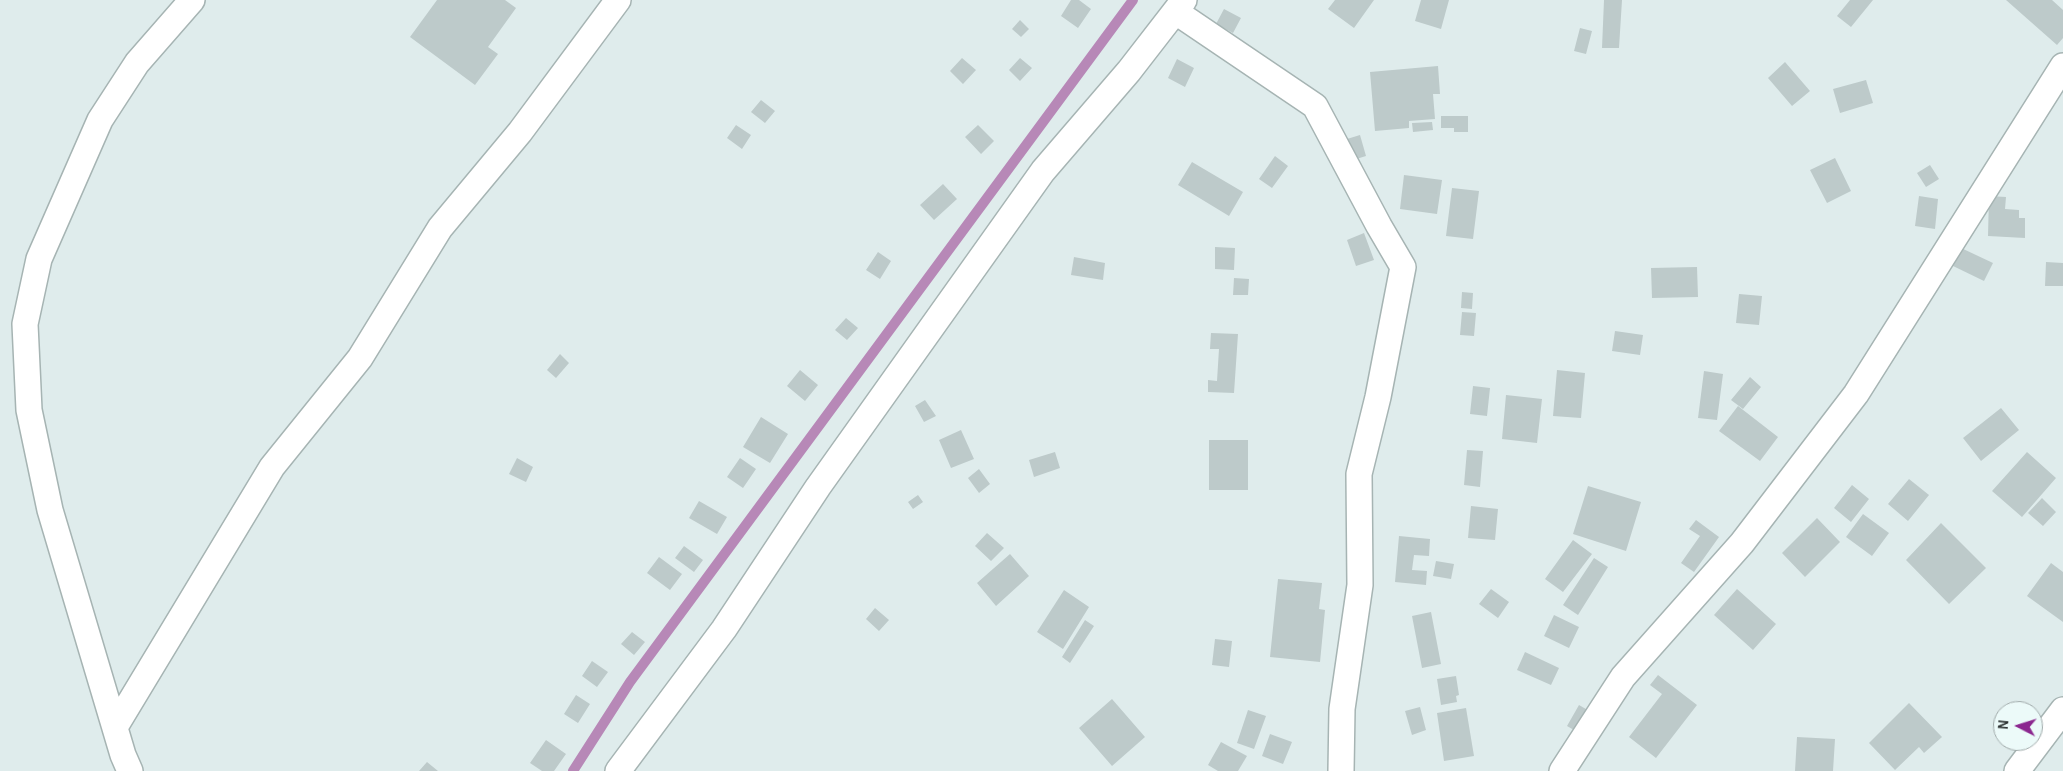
<!DOCTYPE html>
<html>
<head>
<meta charset="utf-8">
<style>
	body { margin:0 }
	#map { position:relative; width:2063px; height:771px; overflow:hidden; background:#dfecec; font-family:"Alegreya Sans",sans-serif }
	canvas { display:block }
	.north { position:absolute; left:1993px; top:701px; width:50px; height:50px; box-sizing:border-box; background:#ecfaf9; border:1px solid #a0aaaa; border-radius:50%; rotate:275deg; font-size:14px; font-weight:700; line-height:20px; text-align:center; color:#2e3333 }
	.north::after { content:''; display:block; margin:auto; width:18px; height:22px; background:#8b278f; clip-path:polygon(50% 0,100% 100%,50% 72%,0 100%) }
</style>
</head>
<body>
<div id="map">
<canvas width="2063" height="771"></canvas>
<div class="north">N</div>
</div>
<script>
const ctx = document.querySelector('canvas').getContext('2d');
ctx.lineJoin = 'round';
function strokePath(path, color, width, dash) { ctx.strokeStyle = color; ctx.lineWidth = width; ctx.lineCap = dash ? 'butt' : 'round'; ctx.setLineDash(dash || []); ctx.stroke(path); }
function paint(path, color) { ctx.fillStyle = color; ctx.fill(path, 'evenodd'); }
strokePath(new Path2D(`
	M573 771 630 682 1133 0`), '#b788b7', 10);
paint(new Path2D(`
	M437 0H505L516 8 488 47 498 54 475 85 410 37Z
	M1071 0H1079L1091 9 1078 28 1061 16Z
	M1335 0H1374L1354 28 1328 9Z
	M1421 0H1449L1441 29 1415 21Z
	M1604 0H1622L1619 48H1602Z
	M1850 0H1873L1851 27 1837 16Z
	M2006 0H2052L2063 10V38L2057 45Z
	M1224 9 1241 18 1233 33 1216 24Z
	M1020 20 1029 29 1021 37 1012 29Z
	M1580 28 1592 31 1586 54 1574 51Z
	M962 58 976 70 963 84 950 71Z
	M1020 58 1032 68 1020 81 1009 70Z
	M1177 59 1194 68 1185 87 1168 78Z
	M1785 62 1810 91 1792 106 1768 78Z
	M1438 66 1440 94H1433L1435 119 1409 121V128L1375 131 1370 72Z
	M1866 80 1873 103 1840 113 1833 89Z
	M761 100 775 111 765 123 751 112Z
	M1441 116H1468V132H1454V128H1441Z
	M1432 122 1433 130 1413 132 1412 123Z
	M736 125 751 135 742 149 727 138Z
	M978 125 994 141 981 154 965 137Z
	M1360 135 1366 156 1353 160 1347 139Z
	M1275 156 1288 166 1272 188 1259 179Z
	M1835 158 1851 191 1827 203 1810 170Z
	M1192 162 1243 192 1229 216 1178 185Z
	M1930 165 1939 179 1926 187 1917 173Z
	M1404 175 1442 180 1437 214 1400 209Z
	M943 184 957 199 934 220 920 205Z
	M1452 188 1479 191 1473 239 1446 236Z
	M1919 196 1938 199 1935 229 1915 226Z
	M1989 196 2006 197 2005 209 2019 210V218H2025V238L1988 236Z
	M1364 233 1374 260 1356 266 1347 240Z
	M1215 247 1235 248 1234 270 1215 269Z
	M1959 247 1993 263 1984 281 1951 265Z
	M878 252 891 261 880 279 866 270Z
	M1074 257 1105 263 1103 280 1071 275Z
	M2046 262 2063 263V286H2045Z
	M1697 267 1698 297 1652 298 1651 268Z
	M1234 278 1249 279 1248 295H1233Z
	M1462 292 1473 293 1472 309 1461 308Z
	M1739 294 1762 296 1759 325 1736 323Z
	M1462 312 1476 313 1474 336 1460 335Z
	M846 318 858 328 847 340 835 330Z
	M1615 331 1643 335 1640 355 1612 351Z
	M1211 333 1238 334 1234 393 1208 392V380L1217 381 1219 349H1210Z
	M560 354 569 363 556 378 547 370Z
	M800 370 818 385 805 401 787 386Z
	M1557 370 1585 373 1581 418 1553 416Z
	M1704 371 1723 374 1717 420 1698 418Z
	M1750 377 1761 387 1743 409 1731 400Z
	M1473 386 1490 388 1487 416 1470 414Z
	M1506 395 1542 399 1537 443 1502 439Z
	M925 400 936 416 924 422 915 406Z
	M1738 406 1778 437 1760 461 1719 431Z
	M2001 408 2019 430 1981 461 1963 438Z
	M761 417 788 434 770 463 743 447Z
	M961 430 974 459 951 468 939 440Z
	M1209 440H1248V490H1209Z
	M1467 450 1483 451 1480 487 1464 485Z
	M1055 452 1060 468 1034 477 1029 460Z
	M2027 452 2056 478 2022 517 1992 491Z
	M517 458 533 467 526 482 509 474Z
	M740 458 756 469 743 488 727 477Z
	M979 469 990 484 979 493 968 478Z
	M1909 479 1929 495 1908 521 1888 504Z
	M1852 485 1869 499 1851 522 1834 508Z
	M1588 486 1641 502 1626 551 1573 534Z
	M918 495 923 502 913 509 908 502Z
	M2042 498 2056 512 2043 526 2028 513Z
	M699 501 727 517 717 534 689 518Z
	M1471 506 1498 509 1495 540 1468 538Z
	M1863 514 1889 533 1872 556 1846 537Z
	M1817 518 1840 542 1805 577 1782 553Z
	M1696 520 1719 537 1694 572 1681 563 1700 536 1689 529Z
	M1941 523 1986 568 1949 604 1906 560Z
	M987 533 1004 548 991 561 975 546Z
	M1399 536 1430 539 1429 556 1414 555 1412 570 1427 571 1426 585 1395 582Z
	M1573 540 1592 554 1563 592 1545 579Z
	M684 546 703 560 694 572 675 558Z
	M1010 554 1029 576 996 606 977 583Z
	M659 557 682 574 670 590 647 573Z
	M1594 558 1608 567 1578 615 1563 605Z
	M1436 561 1454 564 1451 579 1433 576Z
	M2051 563 2063 572V622L2027 596Z
	M1278 579 1322 583 1319 609 1325 610 1320 662 1270 657Z
	M1491 589 1509 602 1498 618 1479 604Z
	M1737 589 1776 624 1753 650 1714 615Z
	M1064 590 1089 607 1063 649 1037 632Z
	M875 608 889 620 879 631 866 619Z
	M1431 612 1441 664 1422 668 1412 616Z
	M1554 615 1579 627 1569 648 1544 636Z
	M1085 620 1094 626 1070 663 1062 657Z
	M632 632 645 642 634 655 621 644Z
	M1215 639 1232 641 1229 667 1212 665Z
	M1525 652 1559 668 1551 685 1517 670Z
	M592 661 608 672 597 687 582 676Z
	M1658 675 1697 705 1656 758 1629 737 1662 694 1650 685Z
	M1456 676 1459 695 1456 696 1457 702 1441 705 1437 679Z
	M576 695 590 704 578 723 564 714Z
	M1112 699 1145 737 1112 766 1079 728Z
	M1909 703 1942 737 1924 753 1919 747 1895 770 1869 743Z
	M1579 705 1591 712 1579 733 1567 726Z
	M1420 707 1426 730 1412 735 1405 711Z
	M1466 708 1474 756 1444 761 1437 713Z
	M1248 710 1266 716 1254 749 1237 743Z
	M1270 734 1292 742 1283 764 1262 756Z
	M1797 737 1835 739 1833 771H1795Z
	M546 740 566 754 554 771H542L530 763Z
	M1221 742 1247 756 1238 771H1218L1208 765Z
	M427 762 438 771H419Z`), '#bdcaca');
const street = new Path2D(`
	M1176 12 1315 106 1379 226 1403 267 1378 397 1359 474 1360 585 1342 709 1341 771
	M115 727 272 467 360 358 440 228 520 132 618 0
	M130 771 123 755 50 510 29 410 25 324 39 259 100 120 137 63 192 0
	M618 771 724 629 818 487 1043 171 1129 71 1184 0
	M1562 771 1623 677 1742 543 1856 394 2063 66
	M2017 771 2063 710`);
strokePath(street, '#a6b4b3', 28);
strokePath(street, '#fff', 25);
</script>
</body>
</html>
